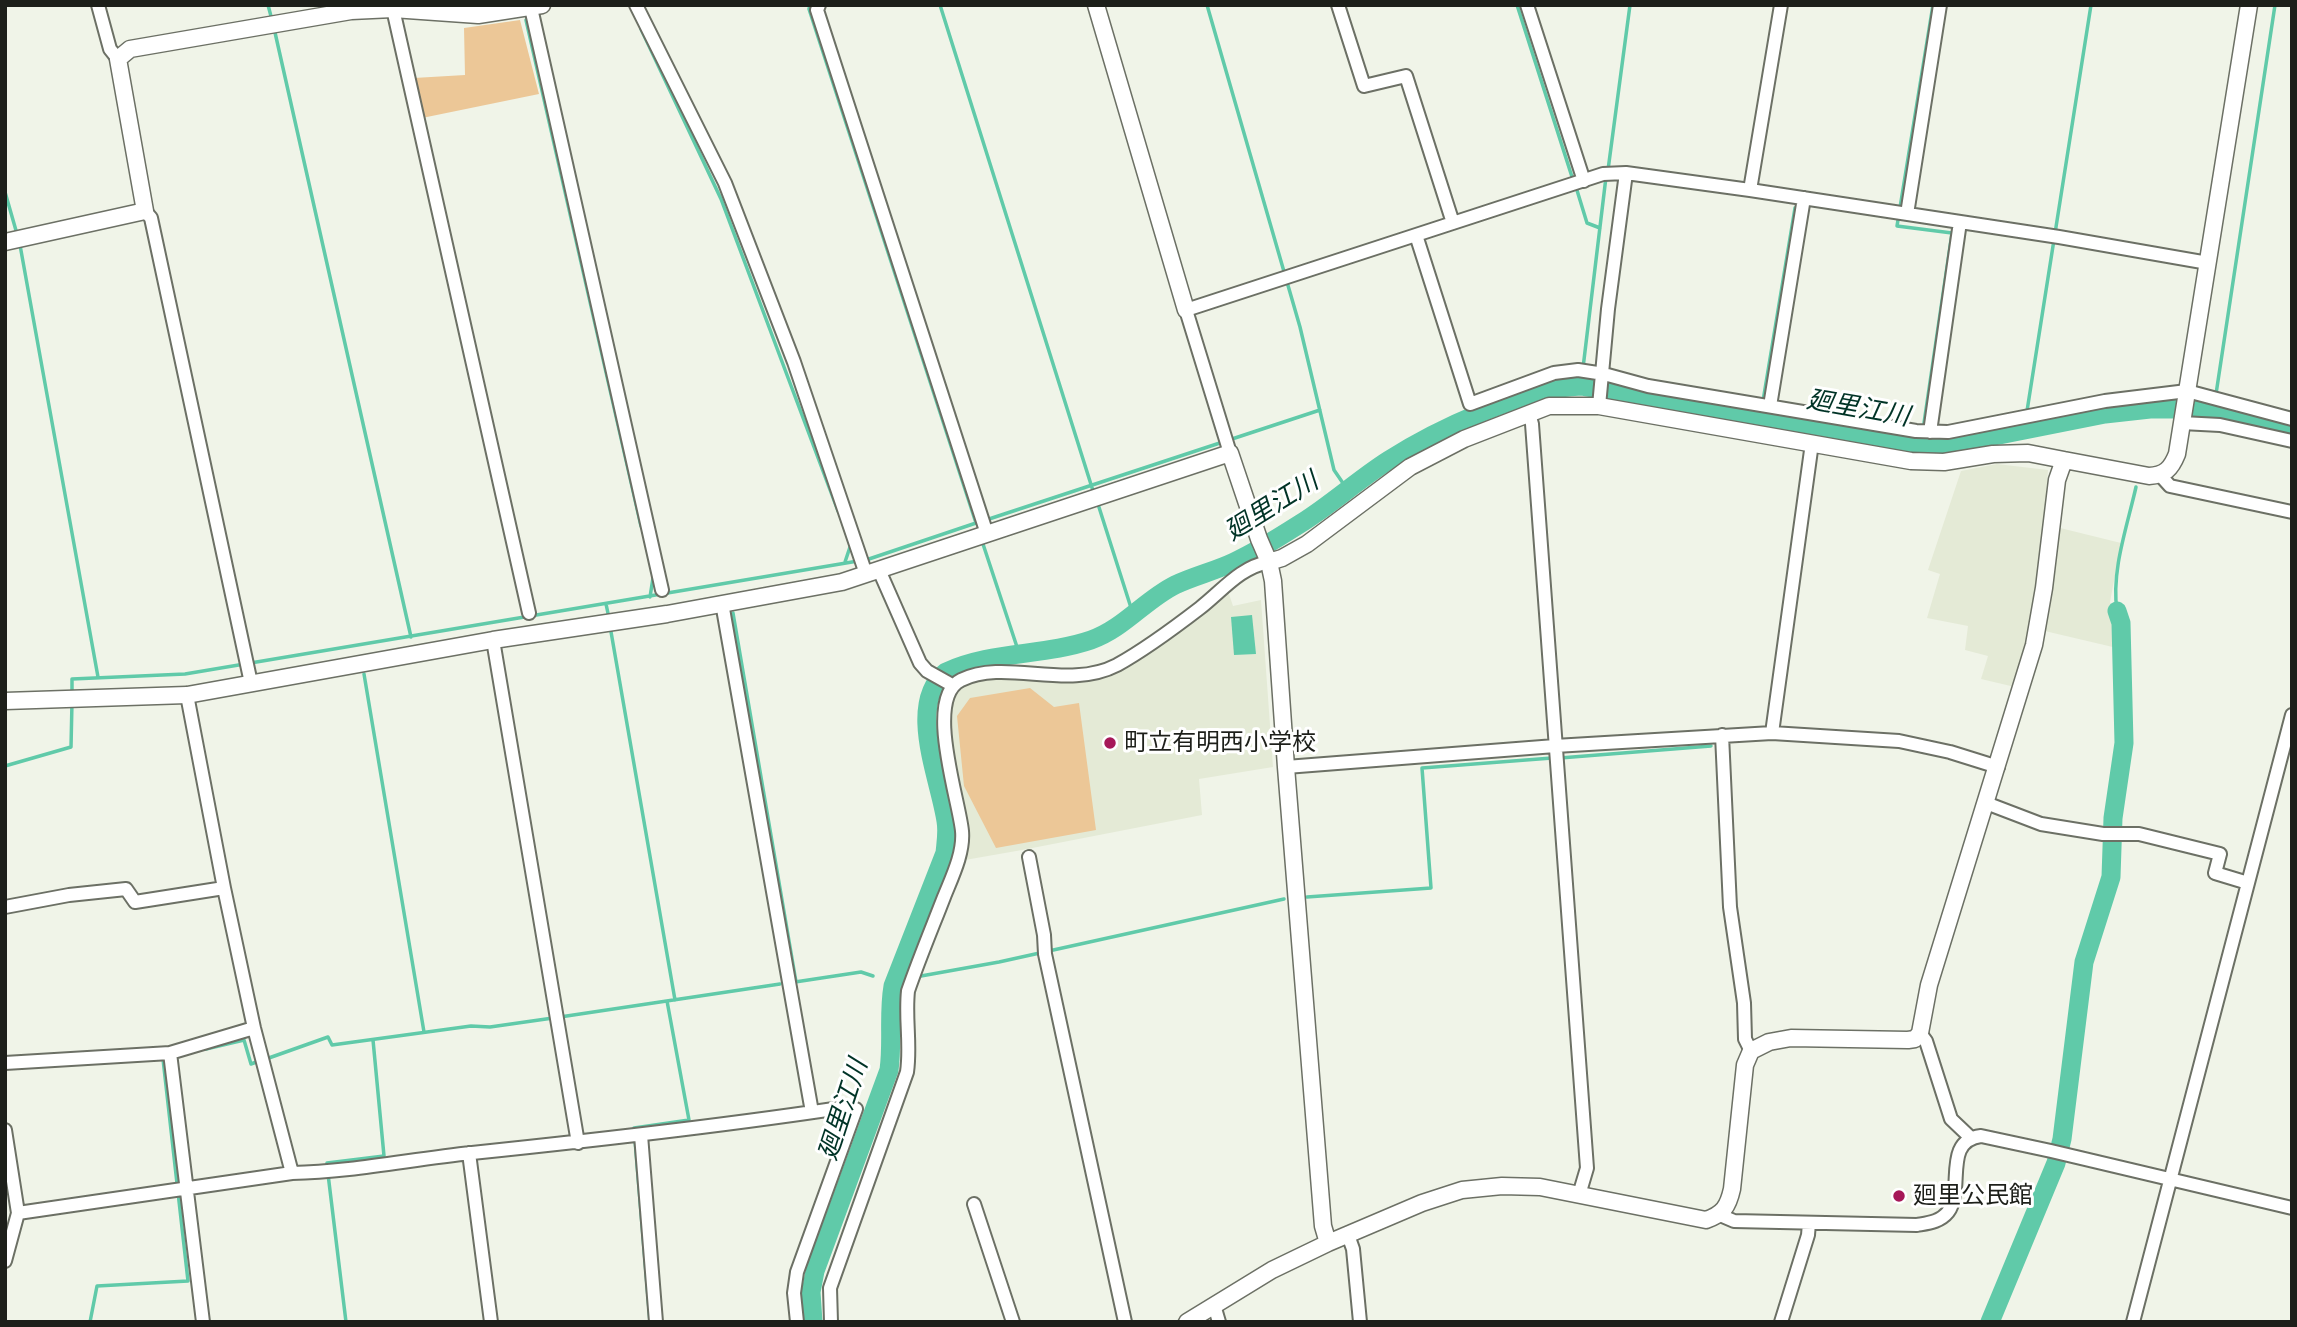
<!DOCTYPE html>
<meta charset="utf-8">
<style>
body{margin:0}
#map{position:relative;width:2297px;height:1327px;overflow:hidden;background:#f0f4e8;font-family:"PT Sans Narrow",sans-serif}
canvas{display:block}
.frame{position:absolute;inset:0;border:7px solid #1d1f1a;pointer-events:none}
</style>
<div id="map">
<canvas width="2297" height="1327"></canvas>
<div class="frame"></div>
</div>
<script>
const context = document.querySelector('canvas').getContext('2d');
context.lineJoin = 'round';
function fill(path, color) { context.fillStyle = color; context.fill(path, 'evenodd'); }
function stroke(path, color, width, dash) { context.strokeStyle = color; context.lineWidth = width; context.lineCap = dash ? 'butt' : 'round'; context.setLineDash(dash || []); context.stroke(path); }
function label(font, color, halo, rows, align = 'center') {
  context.font = font + ' "PT Sans Narrow","Noto Sans JP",sans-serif'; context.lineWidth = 6; context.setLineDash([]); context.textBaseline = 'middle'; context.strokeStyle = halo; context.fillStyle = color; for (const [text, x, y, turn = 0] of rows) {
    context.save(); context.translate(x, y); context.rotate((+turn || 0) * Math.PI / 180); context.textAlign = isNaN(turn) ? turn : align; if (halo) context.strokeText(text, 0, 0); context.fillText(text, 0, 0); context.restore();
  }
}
fill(new Path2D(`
 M 1997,464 L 2048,470 L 2044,524 L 2121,543 L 2110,602 L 2118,625 L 2117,648 L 2032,628 L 2015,687 L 1981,679 L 1988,656 L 1965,650 L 1968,626 L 1927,618 L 1940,574 L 1928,570 L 1961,471 Z
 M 1228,591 L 1233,606 L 1261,600 L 1273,767 L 1199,779 L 1202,815 L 1022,850 L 965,860 L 947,719 L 950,701 L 964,684 L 985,677 L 1115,670 L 1145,655 Z`), '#e4ead6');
fill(new Path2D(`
 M 520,20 L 539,94 L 422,118 L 414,78 L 465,75 L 464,28 Z
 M 1030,688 L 1054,707 L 1079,703 L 1096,830 L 996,848 L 964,786 L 957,716 L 970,698 Z`), '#ecc797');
fill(new Path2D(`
 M 1252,615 L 1256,654 L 1234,655 L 1231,617 Z`), '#60caa9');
stroke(new Path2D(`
 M 268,5 L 272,20
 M 810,5 L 809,9 L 976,523 L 866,560
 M 940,5 L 1094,494
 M 1207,5 L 1300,327 L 1334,470 L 1347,489
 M 1517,5 L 1573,180
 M 526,20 L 641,526
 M 274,28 L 411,637
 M 641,29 L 721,199 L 838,511
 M 1608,170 L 1630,5
 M 1576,187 L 1587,223 L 1600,228
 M 5,192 L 17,234
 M 20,245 L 98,677
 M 1583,368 L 1606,177
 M 1581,386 L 1582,375
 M 2216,394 L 2275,5
 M 1760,419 L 1795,208
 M 1924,423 L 1952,233 L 1897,226 L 1933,5
 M 2024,430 L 2091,5
 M 1921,446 L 1922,439
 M 1097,501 L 1133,614
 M 986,520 L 1320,410
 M 982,541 L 1019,653
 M 845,562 L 851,544
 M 650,597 L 653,578
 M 606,604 L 609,618
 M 2117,611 C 2111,571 2127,527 2136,487
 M 733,613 L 796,982
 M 610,626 L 675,1000
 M 364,674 L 424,1032
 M 72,694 L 72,679 L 185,674 L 858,561
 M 1560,758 L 1711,746
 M 5,766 L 71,747 L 72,702
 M 1307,897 L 1431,888 L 1422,768 L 1552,758
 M 899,969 L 921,976 L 999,962 L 1284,899
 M 795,982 L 861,972 L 873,976
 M 887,983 L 893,986
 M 560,1017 L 780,984
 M 206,1049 L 244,1040 L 251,1064 L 259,1061
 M 266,1059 L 328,1037 L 332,1045 L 471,1026 L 490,1027 L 553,1018
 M 634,1132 L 634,1128 L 689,1120 L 667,1001
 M 635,1140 L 650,1322
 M 327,1167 L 327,1163 L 384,1156 L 373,1040
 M 328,1174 L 346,1322
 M 90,1322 L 97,1286 L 188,1281 L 163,1059`), '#60caa9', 3.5);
stroke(new Path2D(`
 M 813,1322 L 811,1292 L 815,1271 L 889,1070 C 893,1042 888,1015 893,986 L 945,853 C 946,842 948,832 946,821 C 940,779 906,704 946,672 C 991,651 1044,656 1091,640 C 1123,629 1145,600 1175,585 C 1194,576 1215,571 1234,562 C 1258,551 1281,536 1303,522 C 1333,503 1359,479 1389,460 C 1436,430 1525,388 1581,386 L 1921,446 L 1954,444 L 2105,414 L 2150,409 L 2214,409 L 2292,430
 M 1990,1322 L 2056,1163 L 2062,1139 L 2084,962 L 2111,877 L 2113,818 L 2124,743 L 2121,623 L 2117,611`), '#60caa9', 19);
const minor = new Path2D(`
 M 98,5 L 110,49 L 118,59
 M 636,5 L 725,183 L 794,362 L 866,574
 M 819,5 L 817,10 L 987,534
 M 1338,5 L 1364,86 L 1406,76 L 1453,223
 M 1527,5 L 1584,181
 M 531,8 L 662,590
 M 393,9 L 529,613
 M 1750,190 L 1781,5
 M 145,211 L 151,218 L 251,683
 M 1907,214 L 1940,5
 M 1416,235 L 1470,404 L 1554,373 L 1578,370 L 1604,374 L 1648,386 L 1916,431 L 1948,432 L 2105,401 L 2187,391 L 2292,419
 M 1599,406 L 1608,309 L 1626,173
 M 1770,406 L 1804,198
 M 1529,413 L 1532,424 L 1587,1168 L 1579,1195
 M 2182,423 L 2220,425 L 2292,441
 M 1930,432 L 1960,222
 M 1230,453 L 1186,310 L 1603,174 L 1626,173 L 1750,190 L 2059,237 L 2208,263
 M 2160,475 L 2170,486 L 2292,512
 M 879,570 L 920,663 L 927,671 L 952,685
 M 722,603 L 812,1112
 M 493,640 L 578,1143
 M 187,695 L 224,888 L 254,1028 L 292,1173
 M 1772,733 L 1812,443
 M 1722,735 L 1730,907 L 1744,1003 L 1745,1039 L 1751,1051
 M 1286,767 L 1555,746 L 1772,733 L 1899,741 L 1950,752 L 1998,767
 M 1986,803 L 2041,824 L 2103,834 L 2139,834 L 2220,854 L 2215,873 L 2248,883
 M 1029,857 L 1044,935 L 1045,954 L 1125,1322
 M 5,907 L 69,895 L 126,889 L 135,902 L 224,888
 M 1920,1033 L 1926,1041 L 1951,1119 L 1971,1138
 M 170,1053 L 203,1322
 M 5,1063 L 170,1053 L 254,1028
 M 5,1130 L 18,1213 L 5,1261
 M 641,1135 L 656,1322
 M 469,1153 L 491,1322
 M 974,1204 L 1013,1322
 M 18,1213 L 292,1173 C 352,1172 412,1159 472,1153 C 597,1140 722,1126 847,1107 L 856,1109 L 797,1272 L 794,1293 L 797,1322
 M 1720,1215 L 1734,1221 L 1917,1225 C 1928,1223 1940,1222 1948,1212 C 1965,1189 1942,1141 1981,1136 L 2051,1151 L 2292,1208
 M 1348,1235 L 1353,1249 L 1360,1322
 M 1214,1305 L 1219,1322
 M 831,1322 L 830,1288 L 907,1072 C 911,1045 905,1018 908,991 C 919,959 932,928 944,897 C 952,877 964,853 962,831 C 959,799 924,698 961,680 C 1006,658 1067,691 1117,665 C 1146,649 1174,628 1200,608 C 1222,591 1240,567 1269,562
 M 1781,1322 L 1808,1235 L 1809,1223
 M 2133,1322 L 2292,715`);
const tertiary = new Path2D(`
 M 1096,5 L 1186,310
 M 5,242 L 145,211 L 118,59 L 130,49 L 351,11 L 393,9 L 478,15 L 542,5
 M 1269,562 L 1282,558 L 1307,544 L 1410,467 L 1464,439 L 1549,406 L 1599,406 L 1911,461 L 1944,462 L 1993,454 L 2028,453 L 2064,460
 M 5,701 L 187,695 L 493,640 L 667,614 L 842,582 L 1230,453 L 1259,539 L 1269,562 L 1273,581 L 1286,767 L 1323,1226 L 1328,1243
 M 1187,1322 L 1272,1270 L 1328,1243 L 1422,1203 L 1462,1190 L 1502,1186 L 1540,1187 L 1706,1220 C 1723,1214 1728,1207 1732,1189 L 1745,1065 L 1751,1051 L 1769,1042 L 1791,1038 L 1908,1040 L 1915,1039 L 1920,1033 L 1929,985 L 2034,645 L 2044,588 L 2057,480 L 2064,460 L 2149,476 C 2165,475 2171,469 2177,454 L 2249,5`);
stroke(minor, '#6c7065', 16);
stroke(tertiary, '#6c7065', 19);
stroke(minor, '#fff', 12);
stroke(tertiary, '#fff', 16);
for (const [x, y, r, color] of [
 [1110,743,7,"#a61858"],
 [1899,1196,7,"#a61858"]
]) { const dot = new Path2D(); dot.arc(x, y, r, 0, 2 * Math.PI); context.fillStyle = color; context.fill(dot); stroke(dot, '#fff', 2.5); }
label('24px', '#1d1f1a', '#fff', [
 ["町立有明西小学校",1124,743],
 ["廻里公民館",1913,1196]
], 'left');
label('italic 26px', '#003326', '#fff', [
 ["廻里江川",1858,409,10],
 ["廻里江川",1272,507,-32],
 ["廻里江川",844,1110,-72]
]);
</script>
